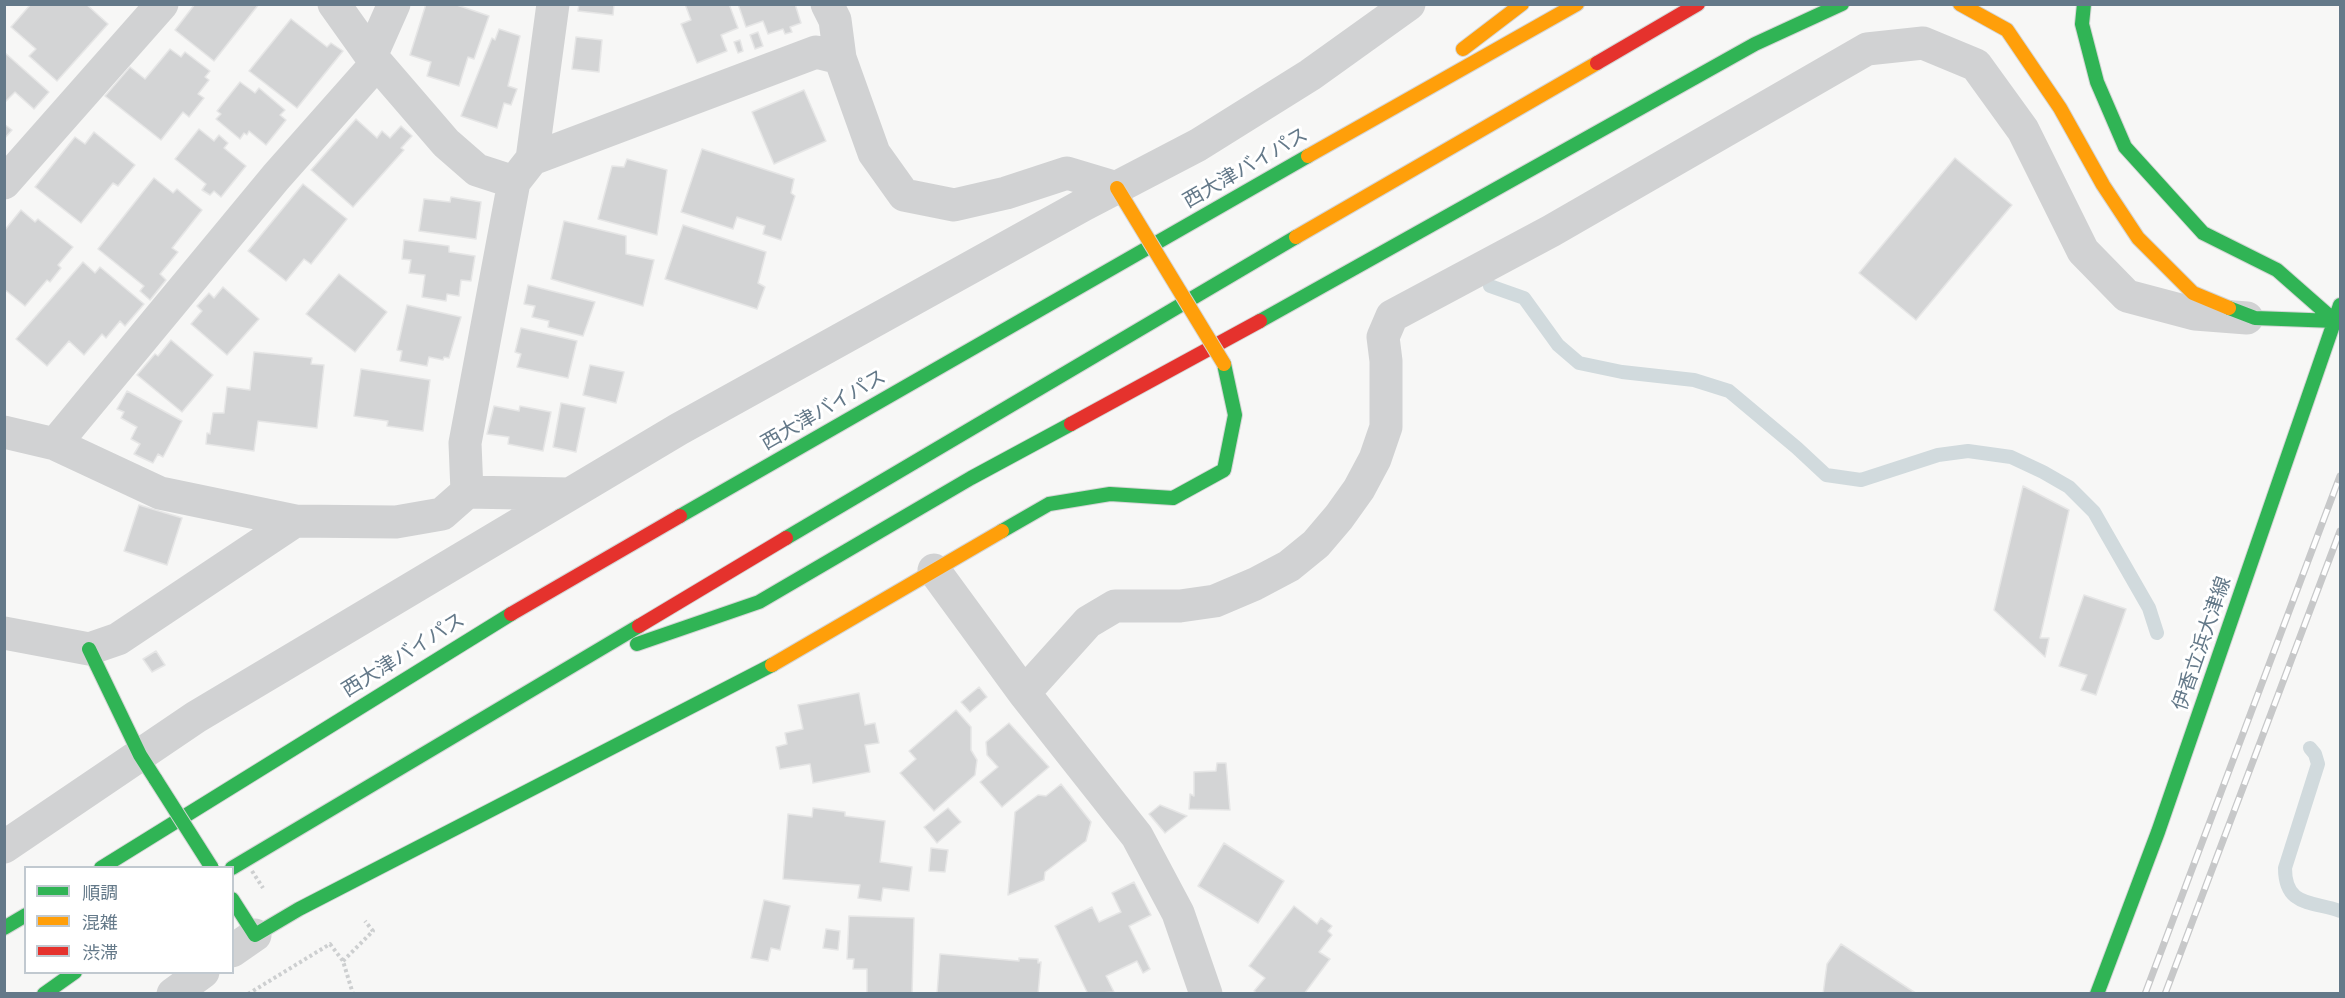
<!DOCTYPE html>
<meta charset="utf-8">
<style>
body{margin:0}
#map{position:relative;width:2345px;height:998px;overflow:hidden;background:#f7f7f6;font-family:"Roboto Condensed","Noto Sans JP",sans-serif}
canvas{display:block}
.frame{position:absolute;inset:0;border:6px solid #647989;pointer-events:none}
.legend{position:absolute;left:24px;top:866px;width:210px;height:108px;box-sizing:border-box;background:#fff;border:2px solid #c1c9d0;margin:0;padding:8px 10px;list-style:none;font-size:18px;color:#647989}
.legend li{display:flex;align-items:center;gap:12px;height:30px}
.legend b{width:30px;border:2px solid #c1c9d0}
</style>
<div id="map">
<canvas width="2345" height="998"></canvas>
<div class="frame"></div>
<ul class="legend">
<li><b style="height:8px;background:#30b455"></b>順調</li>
<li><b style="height:8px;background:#ff9f0a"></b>混雑</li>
<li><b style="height:8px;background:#e5322d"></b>渋滞</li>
</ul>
</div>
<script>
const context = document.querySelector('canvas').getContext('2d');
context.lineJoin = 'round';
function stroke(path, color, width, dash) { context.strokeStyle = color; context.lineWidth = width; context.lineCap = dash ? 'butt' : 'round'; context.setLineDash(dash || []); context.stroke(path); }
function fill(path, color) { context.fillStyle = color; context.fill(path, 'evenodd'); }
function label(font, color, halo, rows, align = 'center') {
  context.font = font + ' "Roboto Condensed","Noto Sans JP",sans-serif'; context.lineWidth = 6; context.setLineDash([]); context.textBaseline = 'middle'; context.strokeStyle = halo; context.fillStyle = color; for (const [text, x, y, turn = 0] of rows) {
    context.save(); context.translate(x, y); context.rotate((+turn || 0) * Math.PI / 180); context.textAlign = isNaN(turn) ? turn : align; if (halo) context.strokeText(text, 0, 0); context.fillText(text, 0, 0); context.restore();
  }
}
stroke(new Path2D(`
 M 1490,286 L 1524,298 L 1558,345 L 1579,363 L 1622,372 L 1694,380 L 1729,391 L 1797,448 L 1826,475 L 1861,480 L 1938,455 L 1968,451 L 2011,457 L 2043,472 L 2069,487 L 2094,512 L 2149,608 L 2157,633
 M 2310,748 L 2315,754 L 2318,764 L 2285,868 C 2285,907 2312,901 2340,911`), '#d1dadd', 14);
const building = new Path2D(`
 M 31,4 L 86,4 L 108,24 L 57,81 L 29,56 L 36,49 L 11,27 Z
 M 195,4 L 259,4 L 214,61 L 175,30 Z
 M 426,4 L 454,4 L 489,16 L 474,59 L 468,57 L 459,86 L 427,76 L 431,62 L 410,55 Z
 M 579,4 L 614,4 L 613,15 L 578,11 Z
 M 685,4 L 729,4 L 738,28 L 721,35 L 727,51 L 697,63 L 681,24 L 691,20 Z
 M 738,4 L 795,4 L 801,23 L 790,27 L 792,32 L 785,34 L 783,29 L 768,34 L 763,21 L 746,27 Z
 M 291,19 L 327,47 L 331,43 L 343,51 L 297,108 L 249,71 Z
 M 499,29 L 520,36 L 508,86 L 517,89 L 511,105 L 504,103 L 497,128 L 461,116 L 492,38 L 495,40 Z
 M 758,32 L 763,46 L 755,49 L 750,35 Z
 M 576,37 L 602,40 L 599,72 L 572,69 Z
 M 740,40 L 743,51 L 738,53 L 734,42 Z
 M 170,49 L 181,57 L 185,52 L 210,71 L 205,77 L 209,80 L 198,94 L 204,98 L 189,117 L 183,112 L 161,140 L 105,96 L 130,67 L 145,79 Z
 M 4,52 L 49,92 L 34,109 L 15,92 L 4,103 Z
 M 240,82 L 255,93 L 259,88 L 285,110 L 280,115 L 286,120 L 266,145 L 249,131 L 247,135 L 244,133 L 240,139 L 216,119 L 221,114 L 217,111 Z
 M 804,90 L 826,141 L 774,164 L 752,112 Z
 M 356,119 L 377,138 L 382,131 L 390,138 L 401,126 L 412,136 L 401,148 L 404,150 L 353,207 L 311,170 Z
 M 4,124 L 12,130 L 4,139 Z
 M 199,129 L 214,141 L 219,135 L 228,143 L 224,148 L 246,166 L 221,197 L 214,191 L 210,195 L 202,190 L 206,184 L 175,159 Z
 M 94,132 L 135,165 L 118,186 L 113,183 L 81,223 L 35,187 L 75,137 L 85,144 Z
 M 702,149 L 794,179 L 791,193 L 795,196 L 781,240 L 763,234 L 765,226 L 737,217 L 733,229 L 681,212 Z
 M 1955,158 L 2012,205 L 1916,320 L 1859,273 Z
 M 627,159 L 667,170 L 657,235 L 598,219 L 612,166 L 624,167 Z
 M 154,178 L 173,193 L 177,189 L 202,210 L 172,248 L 178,252 L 160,274 L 166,280 L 150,300 L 140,291 L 144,286 L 98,249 Z
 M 303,184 L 347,219 L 311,264 L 304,259 L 286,281 L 248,251 Z
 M 451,197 L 481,202 L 476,239 L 419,231 L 424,199 L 450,202 Z
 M 21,210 L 35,222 L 38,219 L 73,247 L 58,265 L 61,268 L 50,282 L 47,280 L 25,306 L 4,289 L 4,231 Z
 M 564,221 L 626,236 L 626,254 L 654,260 L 643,306 L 551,279 Z
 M 683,225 L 766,252 L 758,283 L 765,287 L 757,309 L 665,279 Z
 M 404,240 L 449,246 L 449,252 L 475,256 L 471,281 L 461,280 L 459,296 L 447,294 L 446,301 L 422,297 L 425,275 L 409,273 L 411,260 L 402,259 Z
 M 83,262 L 95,273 L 100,267 L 144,304 L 125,326 L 120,321 L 106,338 L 102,334 L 84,355 L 69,341 L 47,366 L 16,339 Z
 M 339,274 L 387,312 L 355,352 L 306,314 Z
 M 528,285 L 595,302 L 583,336 L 548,327 L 549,321 L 532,317 L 535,306 L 524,304 Z
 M 223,287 L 259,319 L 227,355 L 191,324 L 202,311 L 197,306 L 209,293 L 214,298 Z
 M 407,305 L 461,317 L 449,358 L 444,357 L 443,360 L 429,357 L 427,366 L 400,361 L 402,351 L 397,350 Z
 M 521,328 L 577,341 L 568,378 L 517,367 L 521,354 L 515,352 Z
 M 171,340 L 213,375 L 182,412 L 137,375 L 155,354 L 158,356 Z
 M 254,352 L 312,358 L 311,364 L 324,365 L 317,428 L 258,421 L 254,451 L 206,444 L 207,433 L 210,434 L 213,413 L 224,413 L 227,387 L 250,390 Z
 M 590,365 L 624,372 L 616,403 L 583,395 Z
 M 361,369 L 430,380 L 423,431 L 387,426 L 388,421 L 354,416 Z
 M 127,391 L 182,421 L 163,457 L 158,454 L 153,463 L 134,454 L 140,444 L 131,439 L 137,427 L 121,418 L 124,412 L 117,409 Z
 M 561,403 L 585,408 L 576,452 L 553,447 Z
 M 494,406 L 519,411 L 520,406 L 551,412 L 543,451 L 508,444 L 509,437 L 487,434 Z
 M 2023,486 L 2069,510 L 2040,638 L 2049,638 L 2045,657 L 1994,610 Z
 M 139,505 L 182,518 L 167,565 L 124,551 Z
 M 2084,595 L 2126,609 L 2096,695 L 2081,690 L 2087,675 L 2059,666 Z
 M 156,651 L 165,665 L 152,672 L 143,659 Z
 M 979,687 L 987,697 L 970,712 L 961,702 Z
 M 859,693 L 865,725 L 875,723 L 879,743 L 865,745 L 870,772 L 813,783 L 810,764 L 780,769 L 776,747 L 787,744 L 785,733 L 803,729 L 798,705 Z
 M 956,710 L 971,727 L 971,750 L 977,760 L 975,775 L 934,811 L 900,773 L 916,759 L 909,751 Z
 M 1009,723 L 1049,767 L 1002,807 L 980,782 L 998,767 L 987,755 L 986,742 Z
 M 1217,763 L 1226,763 L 1230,810 L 1189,809 L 1190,794 L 1194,796 L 1194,772 L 1216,771 Z
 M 1061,784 L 1091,822 L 1086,841 L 1045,872 L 1044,880 L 1008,895 L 1015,812 L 1038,795 L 1046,796 Z
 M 1160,805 L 1187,816 L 1165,833 L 1149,814 Z
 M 813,808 L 845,812 L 845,816 L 885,821 L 880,862 L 912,867 L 909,891 L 883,888 L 881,901 L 858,898 L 860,885 L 783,879 L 788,814 L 812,817 Z
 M 948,808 L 961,822 L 937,843 L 924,827 Z
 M 1224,843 L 1284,881 L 1258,923 L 1198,886 Z
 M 931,848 L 948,850 L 945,872 L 929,871 Z
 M 1134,882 L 1151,915 L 1129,926 L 1150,969 L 1143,973 L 1137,961 L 1106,976 L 1114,992 L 1088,994 L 1055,926 L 1092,907 L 1099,922 L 1121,912 L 1112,893 Z
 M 764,900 L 790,906 L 780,950 L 771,948 L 768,961 L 751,958 Z
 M 1294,906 L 1317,924 L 1321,918 L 1332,926 L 1328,931 L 1332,935 L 1319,952 L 1330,959 L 1304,994 L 1258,994 L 1254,991 L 1265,978 L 1249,966 Z
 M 849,916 L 914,918 L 912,994 L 867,994 L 867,969 L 853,969 L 854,959 L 847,959 Z
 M 826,929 L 840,931 L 838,950 L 823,948 Z
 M 1841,944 L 1917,994 L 1823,994 L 1827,964 Z
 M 940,954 L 1019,961 L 1019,958 L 1038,959 L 1038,963 L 1041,962 L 1038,994 L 937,994 Z`);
fill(building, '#d3d4d5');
stroke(building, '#e6e6e6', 1.5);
const fast = new Path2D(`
 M 2084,4 L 2082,24 L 2097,82 L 2125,147 L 2203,233 L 2277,270 L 2335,321
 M 2229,308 L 2255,318 L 2335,321
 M 1260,321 L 1755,44 L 1842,4
 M 680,516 L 1308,156
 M 1002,531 L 1049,504 L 1110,494 L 1173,498 L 1224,470 L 1235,415 L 1224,364
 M 786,538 L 1296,237
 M 637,644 L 759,602 L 971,478 L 1071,424
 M 89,649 L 140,755 L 156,780
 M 101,868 L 511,614
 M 232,868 L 639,626
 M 232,899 L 255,935 L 299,909 L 772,665
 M 4,928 L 26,915
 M 44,994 L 75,972
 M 2097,994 L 2158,832 L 2340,305`);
const slow = new Path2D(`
 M 1960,4 L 2007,30 L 2060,108 L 2103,185 L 2138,238 L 2193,293 L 2229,308
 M 1463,49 L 1522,4
 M 1308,156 L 1577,4
 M 1296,237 L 1597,63
 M 772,665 L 1002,531`);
const jam = new Path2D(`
 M 1597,63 L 1698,4
 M 1071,424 L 1260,321
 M 511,614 L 680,516
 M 639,626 L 786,538`);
stroke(fast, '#d4d5d5', 16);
stroke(slow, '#d4d5d5', 16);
stroke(jam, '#d4d5d5', 16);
stroke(new Path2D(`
 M 343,961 L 373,931 L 365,921
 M 248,994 L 330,944 L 343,961 L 353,994`), '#cdcfd0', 4, [3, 3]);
stroke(new Path2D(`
 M 334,4 L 371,56 L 446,143 L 477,170 L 514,182
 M 827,4 L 835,20 L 840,58 L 874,153 L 904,195 L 954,205 L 1006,193 L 1067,173 L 1117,188
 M 371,56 L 394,4
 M 532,159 L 553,4
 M 4,183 L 162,4
 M 4,432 L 55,444 L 160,493 L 295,521
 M 55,444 L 276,177 L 377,63
 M 467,492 L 569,494
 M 934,570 L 1024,693 L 1137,836 L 1178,913 L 1206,994
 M 4,633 L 89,649 L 118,639 L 295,521 L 396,522 L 442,514 L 467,492 L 465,443 L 514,182 L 532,159 L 816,52 L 840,58
 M 1024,693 L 1088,622 L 1115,606 L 1180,606 L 1215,601 L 1255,584 L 1289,566 L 1316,544 L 1339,517 L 1359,489 L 1375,459 L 1386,427 L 1386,361 L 1383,337 L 1392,316 L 1551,231 L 1867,49 L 1923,43 L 1976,65 L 2023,130 L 2083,251 L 2127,296 L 2195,314 L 2247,318
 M 4,847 L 196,717 L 679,429 L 1085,204 L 1198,145 L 1310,75 L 1409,4
 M 232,951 L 255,935
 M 173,994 L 203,972`), '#d1d2d3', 33);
stroke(fast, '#30b455', 14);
stroke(slow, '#ff9f0a', 14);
stroke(jam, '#e5322d', 14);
const rail = new Path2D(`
 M 2145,994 L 2340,476
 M 2165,994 L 2340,531`);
stroke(rail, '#c7c8c9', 7);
stroke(rail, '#fff', 4.5, [14]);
const fastBridge = new Path2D(`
 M 156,780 L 212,868`);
const slowBridge = new Path2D(`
 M 1117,188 L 1224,364`);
stroke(fastBridge, '#d4d5d5', 16, []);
stroke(slowBridge, '#d4d5d5', 16, []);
stroke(new Path2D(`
 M 252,871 L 263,888`), '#cdcfd0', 4, [3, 3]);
stroke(fastBridge, '#30b455', 14);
stroke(slowBridge, '#ff9f0a', 14);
label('20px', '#647989', '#fff', [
 ["西大津バイパス",1246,169,-30],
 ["西大津バイパス",824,411,-30],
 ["伊香立浜大津線",2203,644,-71],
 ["西大津バイパス",404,656,-32]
]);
</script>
